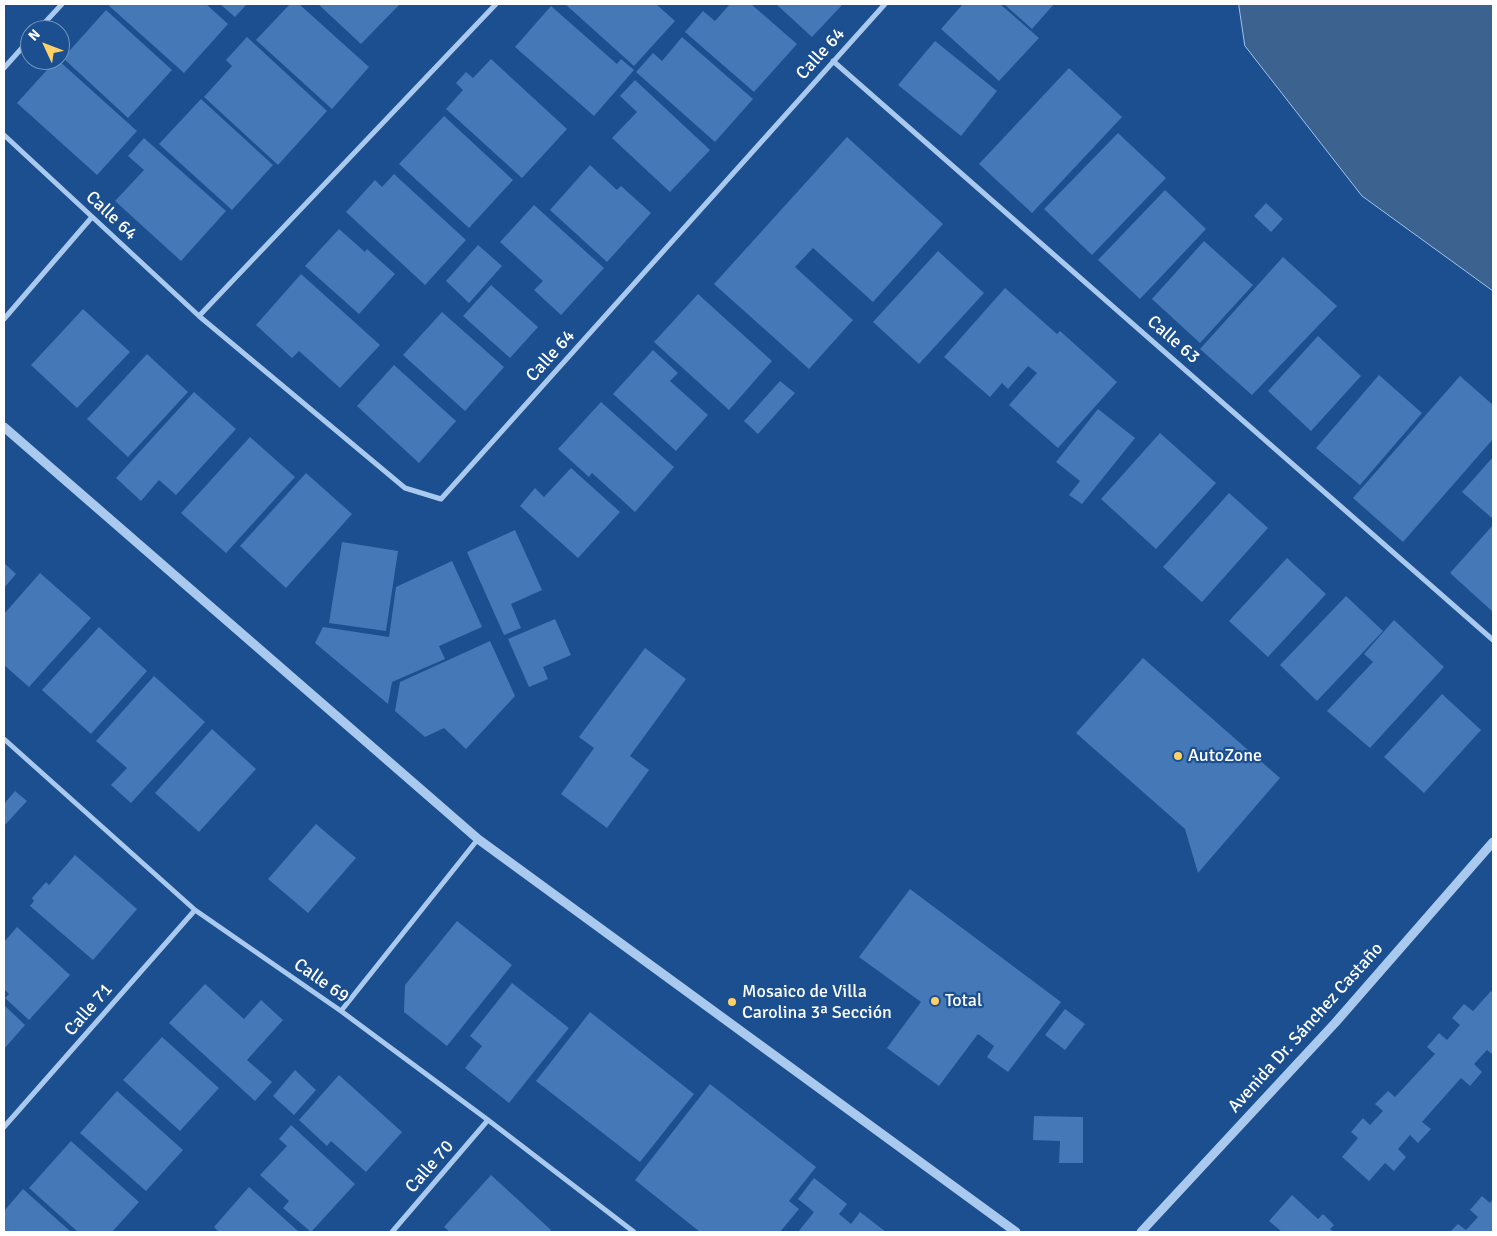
<!DOCTYPE html>
<meta charset="utf-8">
<style>
body{margin:0}
#map{position:relative;width:1497px;height:1236px;overflow:hidden;background:#1b4f8f;font-family:Signika,sans-serif}
canvas{display:block}
.frame{position:absolute;inset:0;border:5px solid #fff;pointer-events:none}
.north{position:absolute;left:20px;top:20px;width:50px;height:50px;box-sizing:border-box;background:#1b4f8f;border:1px solid #7695bc;border-radius:50%;rotate:313deg;font-size:14px;font-weight:700;line-height:20px;text-align:center;color:#fff}
.north::after{content:'';display:block;margin:auto;width:18px;height:22px;background:#ffd166;clip-path:polygon(50% 0,100% 100%,50% 72%,0 100%)}
</style>
<div id="map">
<canvas width="1497" height="1236"></canvas>
<div class="frame"></div>
<div class="north">N</div>
</div>
<script>
const context = document.querySelector('canvas').getContext('2d');
context.lineJoin = 'round';
function fill(path, color) { context.fillStyle = color; context.fill(path, 'evenodd'); }
function stroke(path, color, width, dash) { context.strokeStyle = color; context.lineWidth = width; context.lineCap = dash ? 'butt' : 'round'; context.setLineDash(dash || []); context.stroke(path); }
function label(font, color, halo, rows, align = 'center') {
  context.font = font + ' Signika,sans-serif'; context.lineWidth = 4.5; context.setLineDash([]); context.textBaseline = 'middle'; context.strokeStyle = halo; context.fillStyle = color; for (const [text, x, y, turn = 0] of rows) {
    context.save(); context.translate(x, y); context.rotate((+turn || 0) * Math.PI / 180); context.textAlign = isNaN(turn) ? turn : align; if (halo) context.strokeText(text, 0, 0); context.fillText(text, 0, 0); context.restore();
  }
}
const water = new Path2D(`
 M 1239,4 L 1493,4 L 1493,291 L 1362,196 L 1245,46 Z`);
fill(water, '#3c6290');
stroke(water, '#9cc4f0', 1);
fill(new Path2D(`
 M 107,4 L 206,4 L 228,24 L 184,73 Z
 M 220,4 L 247,4 L 235,17 Z
 M 290,4 L 299,4 L 369,67 L 332,109 L 256,40 Z
 M 318,4 L 400,4 L 361,44 Z
 M 565,4 L 656,4 L 675,21 L 634,66 Z
 M 730,4 L 751,4 L 797,44 L 754,92 L 685,32 L 703,11 L 715,21 Z
 M 776,4 L 843,4 L 812,37 Z
 M 963,4 L 1000,4 L 1039,38 L 999,81 L 941,29 Z
 M 1004,4 L 1054,4 L 1032,29 Z
 M 551,6 L 617,64 L 621,59 L 634,70 L 594,116 L 515,47 Z
 M 106,10 L 172,70 L 128,118 L 63,58 Z
 M 247,37 L 327,111 L 278,165 L 204,97 L 232,66 L 226,60 Z
 M 682,37 L 753,99 L 715,142 L 636,72 L 653,53 L 662,61 Z
 M 935,41 L 997,91 L 961,136 L 898,85 Z
 M 491,59 L 567,129 L 522,178 L 446,109 L 463,90 L 456,83 L 466,72 L 473,78 Z
 M 56,60 L 58,60 L 137,131 L 97,175 L 17,103 Z
 M 1069,68 L 1122,117 L 1032,213 L 979,164 Z
 M 635,80 L 710,150 L 670,192 L 612,138 L 637,112 L 620,96 Z
 M 201,99 L 273,165 L 232,210 L 159,144 Z
 M 444,116 L 513,180 L 469,228 L 399,164 Z
 M 1118,133 L 1166,178 L 1092,255 L 1044,209 Z
 M 847,137 L 943,224 L 873,302 L 813,248 L 795,267 L 853,320 L 809,369 L 714,284 Z
 M 144,138 L 226,211 L 181,261 L 115,201 L 144,170 L 128,156 Z
 M 590,165 L 617,190 L 621,186 L 651,213 L 607,262 L 550,210 Z
 M 394,174 L 466,240 L 425,285 L 346,212 L 375,180 L 382,187 Z
 M 1165,190 L 1206,229 L 1140,299 L 1098,260 Z
 M 1266,203 L 1283,219 L 1271,232 L 1254,216 Z
 M 534,205 L 604,268 L 561,315 L 534,290 L 543,281 L 500,242 Z
 M 339,229 L 365,252 L 367,249 L 395,274 L 359,314 L 305,266 Z
 M 1204,241 L 1253,285 L 1200,343 L 1152,299 Z
 M 478,245 L 502,266 L 469,303 L 446,281 Z
 M 938,251 L 984,293 L 919,364 L 873,322 Z
 M 1283,257 L 1337,306 L 1252,395 L 1200,349 Z
 M 301,274 L 380,345 L 340,388 L 299,351 L 292,358 L 256,325 Z
 M 491,285 L 538,327 L 510,358 L 463,316 Z
 M 1005,288 L 1057,334 L 1060,331 L 1117,382 L 1058,448 L 1009,405 L 1037,373 L 1028,366 L 1008,389 L 1002,383 L 990,397 L 944,357 Z
 M 698,294 L 772,361 L 729,410 L 654,342 Z
 M 83,309 L 130,352 L 77,408 L 31,365 Z
 M 442,312 L 504,367 L 465,411 L 403,355 Z
 M 1318,336 L 1361,376 L 1311,431 L 1268,391 Z
 M 653,350 L 678,373 L 670,381 L 708,415 L 676,451 L 613,394 Z
 M 147,354 L 188,392 L 128,457 L 87,419 Z
 M 394,365 L 456,421 L 419,463 L 357,406 Z
 M 1379,375 L 1422,413 L 1360,485 L 1316,448 Z
 M 1460,376 L 1493,405 L 1493,439 L 1403,542 L 1353,498 Z
 M 780,381 L 795,393 L 758,434 L 744,421 Z
 M 194,392 L 236,429 L 176,495 L 159,480 L 141,501 L 116,478 Z
 M 601,402 L 674,467 L 635,512 L 592,473 L 589,477 L 558,449 Z
 M 1098,409 L 1135,438 L 1082,504 L 1069,495 L 1080,481 L 1056,462 Z
 M 1160,433 L 1216,483 L 1156,549 L 1101,499 Z
 M 250,437 L 295,477 L 226,553 L 181,513 Z
 M 1493,457 L 1493,519 L 1462,492 Z
 M 571,468 L 620,512 L 578,558 L 520,506 L 535,488 L 544,497 Z
 M 306,473 L 352,514 L 286,588 L 240,546 Z
 M 1229,493 L 1268,528 L 1202,602 L 1163,567 Z
 M 1493,525 L 1493,612 L 1450,573 Z
 M 515,530 L 542,590 L 511,604 L 521,628 L 504,635 L 467,552 Z
 M 342,542 L 398,551 L 386,631 L 329,623 Z
 M 1287,558 L 1326,594 L 1268,657 L 1229,621 Z
 M 452,561 L 482,627 L 439,646 L 445,659 L 392,682 L 388,704 L 315,643 L 323,627 L 389,637 L 396,587 Z
 M 4,563 L 16,574 L 4,588 Z
 M 40,573 L 91,618 L 29,687 L 4,665 L 4,614 Z
 M 1346,596 L 1383,631 L 1317,701 L 1280,665 Z
 M 555,619 L 571,655 L 543,667 L 548,679 L 529,687 L 508,639 Z
 M 1394,620 L 1444,667 L 1370,748 L 1327,711 L 1373,662 L 1364,654 Z
 M 99,627 L 147,671 L 91,734 L 42,690 Z
 M 490,641 L 515,696 L 466,749 L 444,728 L 425,737 L 395,711 L 400,682 Z
 M 645,648 L 686,679 L 630,756 L 649,770 L 607,828 L 561,794 L 594,748 L 579,737 Z
 M 1143,658 L 1280,778 L 1198,873 L 1185,829 L 1076,733 Z
 M 154,676 L 205,722 L 131,803 L 111,785 L 127,768 L 96,741 Z
 M 1442,694 L 1481,730 L 1424,793 L 1384,757 Z
 M 212,729 L 256,769 L 199,832 L 155,793 Z
 M 15,791 L 27,801 L 4,826 L 4,804 Z
 M 316,824 L 356,858 L 308,913 L 268,879 Z
 M 75,855 L 137,909 L 93,960 L 30,906 L 34,901 L 32,898 L 46,882 L 49,885 Z
 M 910,889 L 1061,1002 L 1008,1072 L 987,1057 L 994,1046 L 978,1034 L 939,1086 L 887,1048 L 921,1002 L 859,957 Z
 M 457,921 L 512,965 L 447,1046 L 404,1012 L 405,985 Z
 M 17,927 L 70,975 L 29,1020 L 5,998 L 9,994 L 4,989 L 4,942 Z
 M 512,983 L 569,1028 L 509,1103 L 465,1068 L 482,1046 L 470,1036 Z
 M 205,984 L 244,1019 L 261,1000 L 283,1020 L 247,1060 L 272,1082 L 255,1101 L 169,1023 Z
 M 1491,991 L 1493,993 L 1493,1055 L 1487,1050 L 1474,1064 L 1482,1072 L 1470,1086 L 1461,1078 L 1422,1122 L 1431,1129 L 1418,1143 L 1410,1135 L 1398,1149 L 1406,1157 L 1394,1171 L 1385,1163 L 1369,1181 L 1342,1157 L 1358,1138 L 1351,1132 L 1363,1118 L 1370,1125 L 1383,1111 L 1375,1104 L 1388,1091 L 1395,1097 L 1435,1054 L 1427,1047 L 1439,1033 L 1447,1040 L 1460,1025 L 1452,1018 L 1464,1004 L 1473,1011 Z
 M 4,1005 L 25,1025 L 4,1049 Z
 M 1065,1009 L 1085,1024 L 1065,1050 L 1045,1035 Z
 M 590,1012 L 694,1094 L 640,1162 L 536,1081 Z
 M 162,1037 L 219,1088 L 180,1131 L 123,1080 Z
 M 295,1070 L 316,1090 L 294,1115 L 273,1096 Z
 M 339,1075 L 402,1132 L 366,1172 L 331,1141 L 327,1146 L 299,1120 Z
 M 710,1084 L 816,1167 L 789,1201 L 799,1209 L 780,1232 L 700,1232 L 635,1180 Z
 M 117,1091 L 183,1150 L 146,1191 L 80,1133 Z
 M 1034,1116 L 1083,1117 L 1083,1163 L 1059,1163 L 1060,1141 L 1033,1140 Z
 M 291,1125 L 355,1184 L 311,1232 L 283,1208 L 289,1201 L 260,1175 L 287,1146 L 279,1139 Z
 M 71,1141 L 139,1202 L 112,1232 L 78,1232 L 29,1188 Z
 M 491,1175 L 551,1230 L 549,1232 L 450,1232 L 444,1227 Z
 M 814,1178 L 847,1204 L 839,1214 L 851,1224 L 860,1212 L 886,1232 L 798,1232 L 814,1212 L 798,1199 Z
 M 249,1187 L 299,1232 L 219,1232 L 214,1227 Z
 M 23,1189 L 71,1232 L 4,1232 L 4,1211 Z
 M 1292,1195 L 1318,1219 L 1323,1214 L 1334,1225 L 1330,1229 L 1334,1232 L 1282,1232 L 1269,1221 Z
 M 1482,1196 L 1490,1203 L 1493,1199 L 1493,1232 L 1450,1232 L 1458,1224 L 1466,1230 L 1478,1217 L 1470,1210 Z`), '#4478b7');
stroke(new Path2D(`
 M 38,30 L 62,4
 M 833,61 L 1493,640
 M 4,68 L 30,39
 M 4,135 L 199,316 L 405,488 L 441,499 L 885,4
 M 199,316 L 496,4
 M 4,319 L 92,217
 M 4,739 L 195,910 L 341,1011 L 488,1120 L 634,1232
 M 341,1011 L 478,839
 M 4,1127 L 195,910
 M 392,1232 L 488,1120`), '#a9c9ee', 5);
stroke(new Path2D(`
 M 4,427 L 478,839 L 1016,1232
 M 1141,1232 L 1335,1023 L 1493,842`), '#a9c9ee', 9);
for (const [x, y, r, color] of [
 [1178,756,5,"#ffd166"],
 [935,1001,5,"#ffd166"],
 [732,1002,5,"#ffd166"]
]) { const dot = new Path2D(); dot.arc(x, y, r, 0, 2 * Math.PI); context.fillStyle = color; context.fill(dot); stroke(dot, '#1b4f8f', 2); }
label('18px', '#fff', '#1b4f8f', [
 ["Calle 64",821,54,-48],
 ["Calle 64",111,216,43],
 ["Calle 63",1173,340,41],
 ["Calle 64",551,356,-48],
 ["Calle 69",321,981,35],
 ["Calle 71",89,1010,-49],
 ["Avenida Dr. Sánchez Castaño",1306,1028,-48],
 ["Calle 70",430,1167,-49]
]);
label('18px', '#fff', '#1b4f8f', [
 ["AutoZone",1188,756],
 ["Mosaico de Villa",742,992],
 ["Carolina 3ª Sección",742,1013],
 ["Total",945,1001]
], 'left');
</script>
